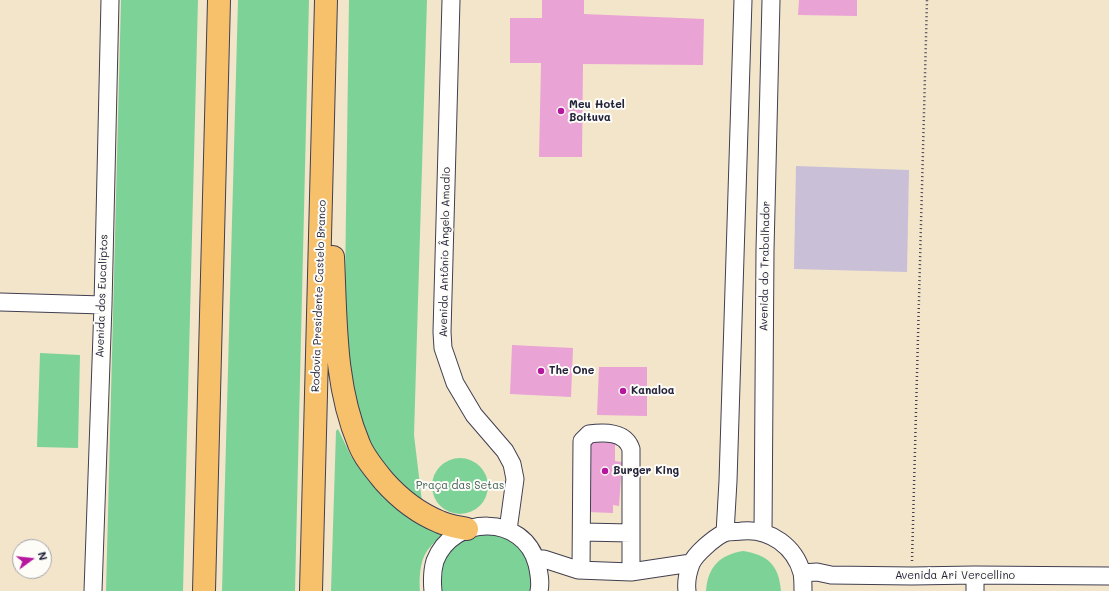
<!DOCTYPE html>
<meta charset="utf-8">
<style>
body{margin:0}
#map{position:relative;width:1109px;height:591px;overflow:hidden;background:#f3e5ca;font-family:Mali,sans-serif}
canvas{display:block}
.north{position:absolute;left:12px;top:539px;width:40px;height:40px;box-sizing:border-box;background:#fdfcf7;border:1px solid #a5a5ac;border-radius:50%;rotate:75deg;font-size:11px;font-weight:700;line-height:16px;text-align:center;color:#22223b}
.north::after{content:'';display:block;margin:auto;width:14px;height:18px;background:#b5179e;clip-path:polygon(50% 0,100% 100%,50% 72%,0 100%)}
</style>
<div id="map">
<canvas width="1109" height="591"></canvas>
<div class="north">N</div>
</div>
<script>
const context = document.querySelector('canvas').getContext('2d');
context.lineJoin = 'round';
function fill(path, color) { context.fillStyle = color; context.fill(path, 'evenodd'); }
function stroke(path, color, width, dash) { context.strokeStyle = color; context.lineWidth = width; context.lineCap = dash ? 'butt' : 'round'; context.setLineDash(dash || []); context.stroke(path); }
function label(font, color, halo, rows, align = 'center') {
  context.font = font + ' Mali,sans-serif'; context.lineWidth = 4; context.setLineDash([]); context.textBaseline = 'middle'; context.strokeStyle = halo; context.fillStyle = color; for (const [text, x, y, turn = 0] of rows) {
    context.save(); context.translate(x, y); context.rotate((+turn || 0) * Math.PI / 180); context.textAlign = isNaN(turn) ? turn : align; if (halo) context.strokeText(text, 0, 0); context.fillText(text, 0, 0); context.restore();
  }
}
fill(new Path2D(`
 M 796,166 L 909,170 L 907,272 L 794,269 Z`), '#c9bfd7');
fill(new Path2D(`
 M 121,0 L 198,0 L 183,591 L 106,591 Z
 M 238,0 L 309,0 L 295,591 L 222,591 Z
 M 349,0 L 427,0 L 414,435 L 422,502 L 405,489 L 387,469 L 375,453 L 362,429 L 344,355 Z
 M 40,353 L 80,355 L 78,448 L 37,447 Z
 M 338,429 L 351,456 L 381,494 L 422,525 L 444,536 C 440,539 434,542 431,546 C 420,557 419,576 420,591 L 331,591 L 336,431 Z
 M432 486a28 28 0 1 1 56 0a28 28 0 1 1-56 0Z
 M 482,534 L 505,537 L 515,543 L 524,552 L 530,562 L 532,591 L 441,591 C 436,561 453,540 482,534 Z
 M 743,551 C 768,555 779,565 781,591 L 706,591 C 708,566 720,555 743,551 Z`), '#7dd397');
fill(new Path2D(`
 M 542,0 L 584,0 L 584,14 L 704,19 L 703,65 L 583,64 L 582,157 L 539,157 L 541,63 L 510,63 L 510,18 L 542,18 Z
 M 799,0 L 857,0 L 857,16 L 798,15 Z
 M 512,345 L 573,348 L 571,397 L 510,394 Z
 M 599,367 L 647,367 L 647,416 L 597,415 Z
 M 591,442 L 615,443 L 615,461 L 622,462 L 619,506 L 613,505 L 613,513 L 587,512 Z`), '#eaa3d5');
const minor = new Path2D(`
 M 451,0 L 442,332 L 443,348 L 455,383 L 474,415 L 505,451 L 512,464 L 515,479 L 508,530
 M 0,302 L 103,305
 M 582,532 L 631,533
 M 763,532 L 765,250 L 771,0
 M 725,533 L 728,481 L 743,0
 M 536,559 L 544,559 L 578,570 L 631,572 L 691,563
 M 581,570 L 582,441 L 589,434 C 604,432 625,431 631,449 L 631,572
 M 802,573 L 817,572 L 831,575 L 912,576 L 975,575 L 1109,576
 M 93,591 L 103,305 L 110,0
 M 433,591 C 432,581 432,571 435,561 C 453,514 524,514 537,564 C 539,573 541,582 539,591
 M 687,591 C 686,583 688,572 691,564 C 695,554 714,538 724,533 C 729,531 737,532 742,531 C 770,528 795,547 802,573 C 803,578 803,585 803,591
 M 975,591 L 975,575`);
const highway = new Path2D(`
 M 333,257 C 336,320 334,385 359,444 C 364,457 375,470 384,481 C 400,499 418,513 440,522 C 449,526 458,527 467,529
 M 204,591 L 219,0
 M 311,591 L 326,0`);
stroke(minor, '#413f50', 19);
stroke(highway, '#413f50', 24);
stroke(new Path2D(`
 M 912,561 L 927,0`), '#413f50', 2.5, [1, 3]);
stroke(minor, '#fff', 17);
stroke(highway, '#f7c06b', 22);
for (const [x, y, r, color] of [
 [561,111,4,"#b5179e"],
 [541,371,4,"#b5179e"],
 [623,391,4,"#b5179e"],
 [605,471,4,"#b5179e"]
]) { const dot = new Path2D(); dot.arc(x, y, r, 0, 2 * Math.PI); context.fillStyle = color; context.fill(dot); stroke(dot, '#fdfcf7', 1.5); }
label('bold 11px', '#22223b', '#fdfcf7', [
 ["Meu Hotel",569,105],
 ["Boituva",569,118],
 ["The One",549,371],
 ["Kanaloa",631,391],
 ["Burger King",613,471]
], 'left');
label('11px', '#22223b', '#fdfcf7', [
 ["Avenida Antônio Ângelo Amadio",445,252,-89],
 ["Avenida do Trabalhador",765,266,-89],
 ["Avenida dos Eucaliptos",102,296,-88],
 ["Rodovia Presidente Castelo Branco",319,296,-88],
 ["Avenida Ari Vercellino",955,576]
]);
label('11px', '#42605b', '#fdfcf7', [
 ["Praça das Setas",460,486]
]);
</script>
